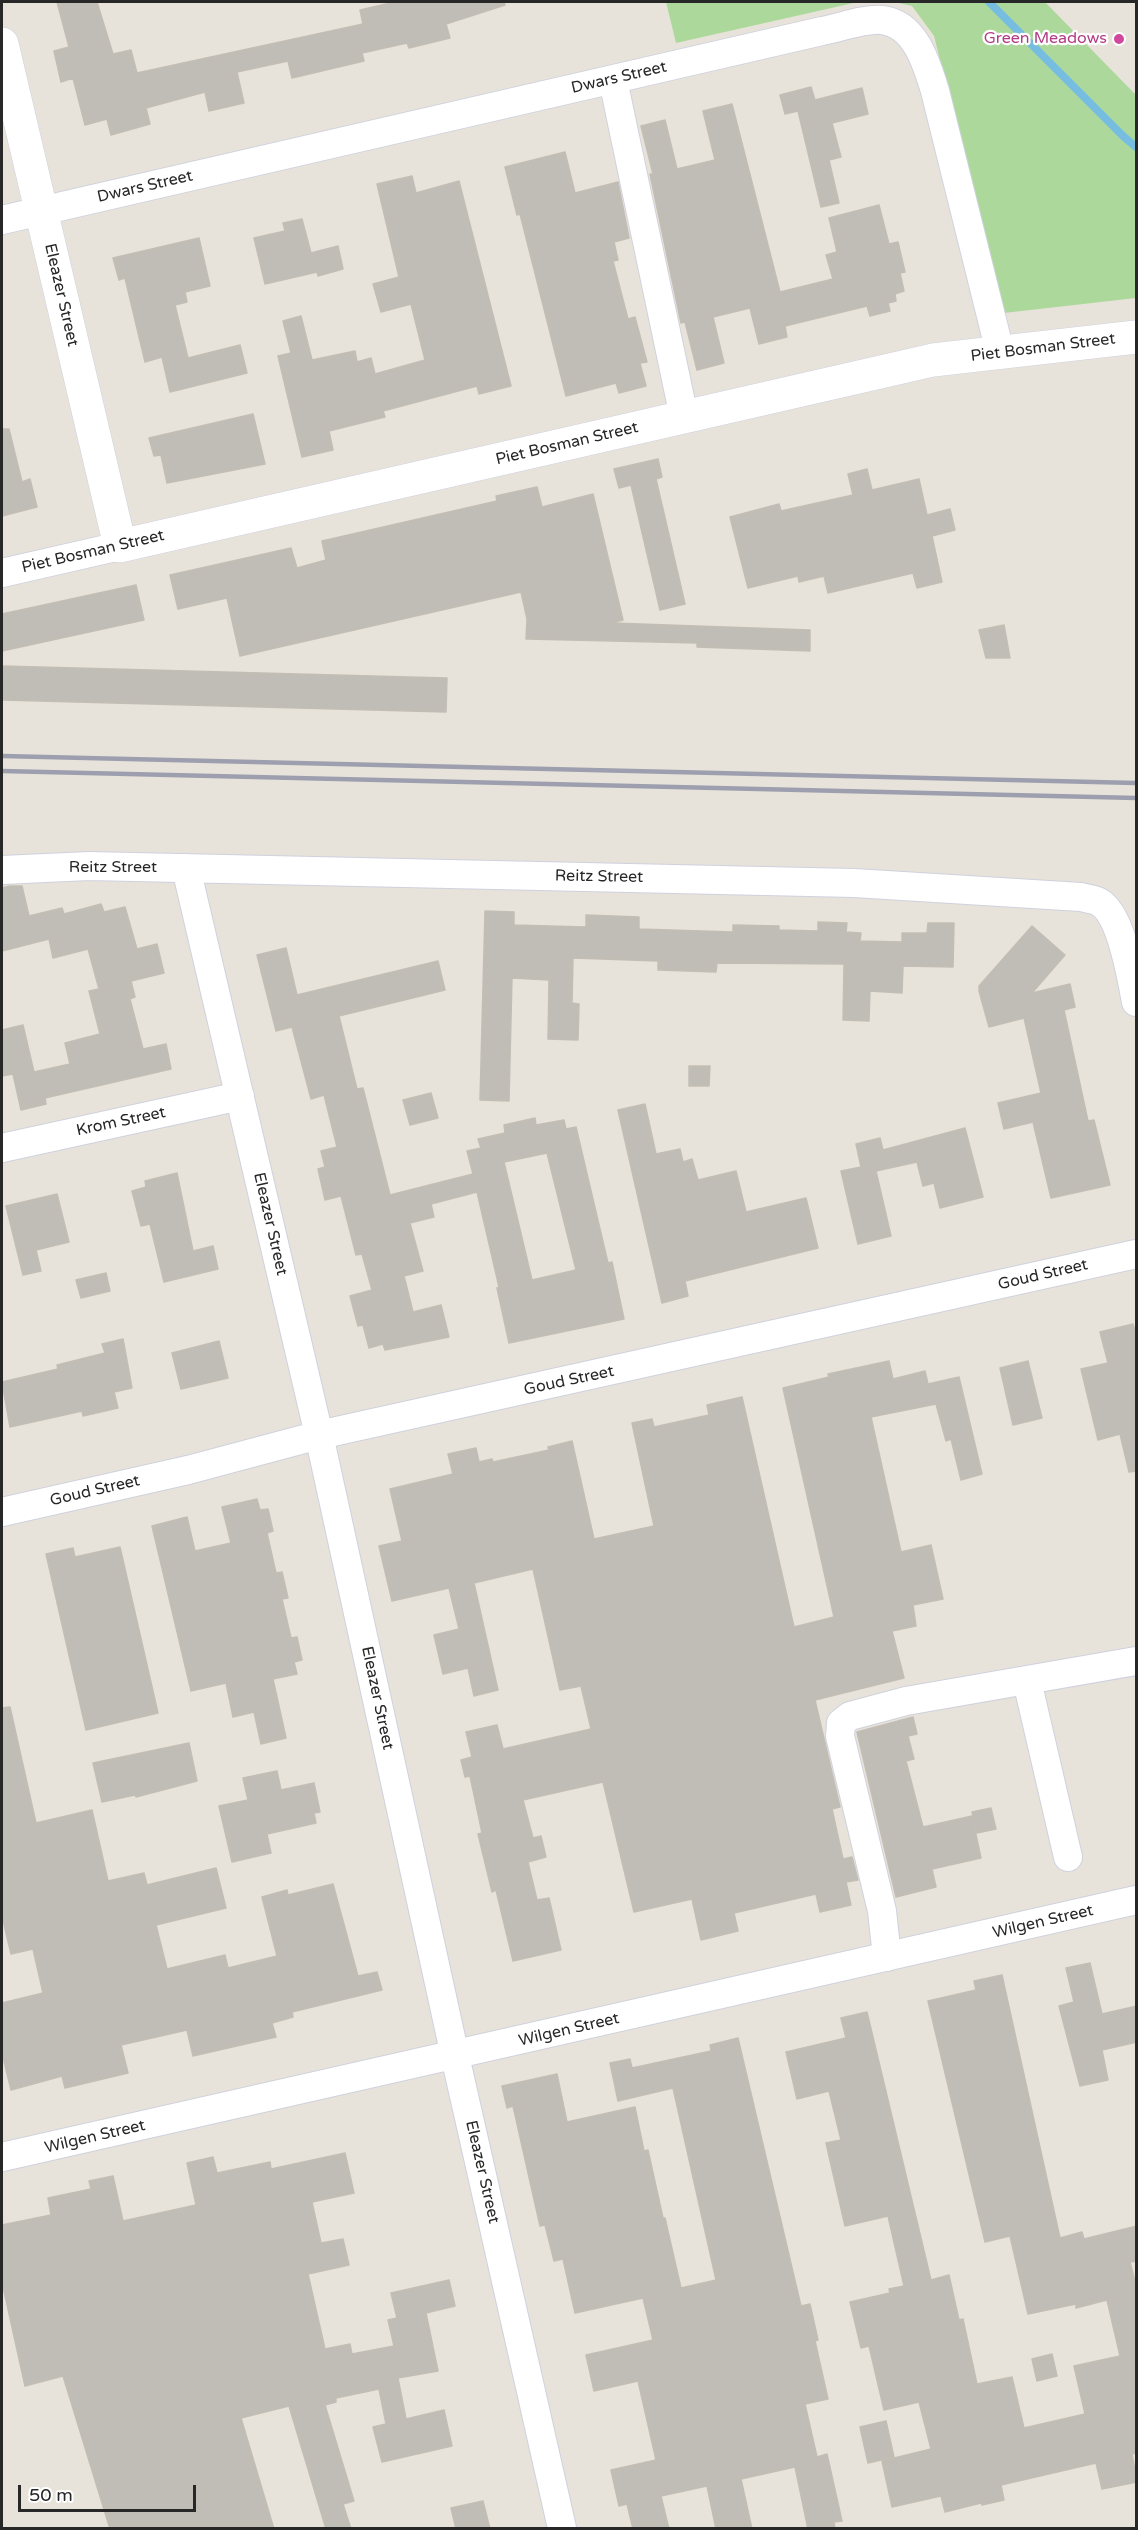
<!DOCTYPE html>
<style>
body{margin:0}
#map{position:relative;width:1138px;height:2530px;overflow:hidden;background:#e8e3da;font-family:"Varela Round",sans-serif}
canvas{display:block}
.frame{position:absolute;inset:0;border:3px solid #272727;pointer-events:none}
.scale{position:absolute;left:18px;top:2485px;width:178px;height:27px;box-sizing:border-box;border:3px solid #272727;border-top:0;padding-left:8px;font-size:18px;line-height:21px;white-space:nowrap;color:#272727;-webkit-text-stroke:4px #fff;paint-order:stroke}
</style>
<div id="map">
<canvas width="1138" height="2530"></canvas>
<div class="frame"></div>
<div class="scale">50 m</div>
</div>
<script>
const context = document.querySelector('canvas').getContext('2d');
context.lineJoin = 'round';
function fill(path, color) { context.fillStyle = color; context.fill(path, 'evenodd'); }
function stroke(path, color, width, dash) { context.strokeStyle = color; context.lineWidth = width; context.lineCap = dash ? 'butt' : 'round'; context.setLineDash(dash || []); context.stroke(path); }
function label(font, color, halo, rows, align = 'center') {
  context.font = font + ' "Varela Round",sans-serif'; context.lineWidth = 4.5; context.setLineDash([]); context.textBaseline = 'middle'; context.strokeStyle = halo; context.fillStyle = color; for (const [text, x, y, turn = 0] of rows) {
    context.save(); context.translate(x, y); context.rotate((+turn || 0) * Math.PI / 180); context.textAlign = isNaN(turn) ? turn : align; if (halo) context.strokeText(text, 0, 0); context.fillText(text, 0, 0); context.restore();
  }
}
fill(new Path2D(`
 M 666,2 L 858,2 L 676,43 Z
 M 894,2 L 1045,2 L 1136,95 L 1136,298 L 1004,313 L 934,36 L 912,6 Z`), '#acd99b');
stroke(new Path2D(`
 M 989,2 L 1123,136 L 1136,147`), '#77bde0', 8);
const building = new Path2D(`
 M 57,2 L 97,2 L 113,54 L 131,50 L 137,73 L 363,24 L 360,10 L 395,2 L 504,2 L 505,5 L 446,24 L 450,38 L 409,48 L 407,43 L 362,53 L 364,61 L 292,78 L 288,61 L 237,72 L 244,103 L 209,111 L 205,92 L 146,108 L 150,124 L 111,135 L 107,119 L 85,125 L 73,78 L 61,82 L 54,51 L 69,47 Z
 M 811,87 L 815,100 L 862,88 L 868,114 L 832,123 L 841,157 L 829,160 L 839,203 L 821,207 L 798,111 L 785,114 L 780,95 Z
 M 732,104 L 780,292 L 833,279 L 826,255 L 837,252 L 829,218 L 879,205 L 889,244 L 898,242 L 905,272 L 900,273 L 904,291 L 895,294 L 896,301 L 888,303 L 890,311 L 870,316 L 867,306 L 785,326 L 787,337 L 759,344 L 750,308 L 713,317 L 724,363 L 697,370 L 685,322 L 681,323 L 650,174 L 653,174 L 641,126 L 665,120 L 677,169 L 715,160 L 703,111 Z
 M 565,152 L 575,193 L 618,182 L 629,238 L 614,242 L 618,260 L 613,261 L 628,319 L 635,317 L 647,362 L 640,363 L 646,386 L 619,393 L 616,383 L 566,396 L 520,214 L 517,215 L 505,167 Z
 M 412,176 L 416,193 L 459,181 L 511,386 L 479,394 L 477,386 L 383,411 L 385,417 L 329,431 L 333,450 L 302,457 L 278,356 L 291,353 L 283,321 L 301,316 L 312,360 L 355,351 L 357,362 L 371,358 L 375,374 L 425,360 L 411,304 L 381,312 L 373,284 L 399,277 L 377,184 Z
 M 302,219 L 311,253 L 338,246 L 343,269 L 318,276 L 317,272 L 265,284 L 254,238 L 285,231 L 283,223 Z
 M 199,238 L 210,286 L 185,292 L 187,302 L 175,305 L 188,358 L 240,345 L 247,373 L 170,392 L 162,357 L 145,362 L 125,278 L 119,280 L 113,258 Z
 M 253,414 L 265,464 L 167,483 L 161,455 L 154,456 L 149,438 Z
 M 2,429 L 9,429 L 22,482 L 30,479 L 37,507 L 2,516 Z
 M 658,459 L 662,477 L 656,479 L 685,604 L 660,610 L 631,485 L 619,488 L 614,469 Z
 M 867,469 L 872,490 L 919,479 L 927,515 L 950,509 L 955,530 L 932,536 L 942,582 L 917,588 L 913,573 L 828,593 L 824,576 L 799,582 L 798,576 L 748,588 L 730,517 L 779,504 L 781,511 L 853,495 L 848,474 Z
 M 537,487 L 542,507 L 593,494 L 623,620 L 612,623 L 810,630 L 810,651 L 697,647 L 697,643 L 526,639 L 527,619 L 521,592 L 240,656 L 227,598 L 178,609 L 170,575 L 291,548 L 297,568 L 326,560 L 322,541 L 497,501 L 496,496 Z
 M 136,585 L 144,620 L 2,651 L 2,614 Z
 M 1004,625 L 1010,658 L 986,658 L 979,630 Z
 M 2,666 L 447,678 L 446,712 L 2,700 Z
 M 10,886 L 22,886 L 29,916 L 62,908 L 64,914 L 101,904 L 104,912 L 125,907 L 137,949 L 157,944 L 164,973 L 131,981 L 135,997 L 130,999 L 143,1049 L 166,1044 L 171,1069 L 45,1098 L 46,1104 L 21,1110 L 13,1074 L 2,1076 L 2,1030 L 23,1025 L 34,1072 L 70,1064 L 65,1043 L 100,1034 L 89,991 L 99,989 L 88,949 L 53,958 L 49,939 L 2,951 L 2,888 Z
 M 485,911 L 514,912 L 514,925 L 586,927 L 586,915 L 639,917 L 639,929 L 733,932 L 733,925 L 779,926 L 779,930 L 818,931 L 818,922 L 847,923 L 846,932 L 861,933 L 860,941 L 902,942 L 902,933 L 927,933 L 928,923 L 954,923 L 953,967 L 903,966 L 902,993 L 870,991 L 869,1021 L 843,1020 L 844,964 L 717,963 L 716,972 L 658,970 L 658,961 L 573,958 L 572,1003 L 579,1004 L 578,1040 L 548,1039 L 549,980 L 512,978 L 509,1101 L 480,1100 Z
 M 1032,926 L 1065,955 L 1032,993 L 1070,984 L 1075,1007 L 1064,1010 L 1088,1121 L 1094,1120 L 1110,1185 L 1051,1198 L 1033,1122 L 1004,1129 L 998,1103 L 1041,1093 L 1024,1018 L 989,1027 L 979,991 L 979,986 Z
 M 286,948 L 297,995 L 438,961 L 445,990 L 339,1016 L 357,1089 L 363,1088 L 390,1195 L 473,1174 L 467,1151 L 481,1148 L 478,1139 L 505,1133 L 504,1125 L 535,1118 L 536,1125 L 564,1120 L 566,1129 L 576,1127 L 608,1263 L 612,1262 L 624,1319 L 509,1343 L 497,1288 L 499,1287 L 477,1192 L 431,1204 L 434,1217 L 410,1223 L 423,1271 L 404,1276 L 413,1312 L 441,1305 L 449,1337 L 385,1350 L 383,1344 L 369,1348 L 363,1325 L 358,1326 L 350,1296 L 372,1290 L 362,1254 L 356,1255 L 341,1196 L 325,1200 L 318,1169 L 325,1167 L 321,1151 L 337,1147 L 324,1095 L 311,1099 L 292,1027 L 276,1031 L 257,955 ZM 547,1153 L 576,1270 L 532,1280 L 504,1162 Z
 M 689,1066 L 710,1066 L 709,1086 L 689,1086 Z
 M 431,1093 L 438,1118 L 410,1125 L 403,1100 Z
 M 645,1104 L 656,1154 L 680,1149 L 683,1162 L 692,1159 L 698,1180 L 736,1171 L 746,1212 L 806,1198 L 818,1248 L 685,1281 L 688,1296 L 662,1303 L 618,1110 Z
 M 965,1128 L 983,1197 L 940,1208 L 934,1183 L 923,1186 L 917,1162 L 876,1171 L 891,1236 L 858,1244 L 841,1171 L 861,1167 L 856,1144 L 880,1138 L 883,1150 Z
 M 177,1173 L 193,1251 L 213,1246 L 218,1269 L 164,1282 L 150,1224 L 141,1226 L 132,1191 L 146,1187 L 145,1181 Z
 M 57,1194 L 69,1242 L 36,1250 L 41,1271 L 23,1275 L 6,1206 Z
 M 106,1273 L 110,1291 L 81,1298 L 76,1280 Z
 M 1133,1324 L 1137,1338 L 1137,1471 L 1129,1472 L 1120,1434 L 1098,1440 L 1081,1369 L 1108,1363 L 1100,1332 Z
 M 123,1339 L 132,1388 L 114,1392 L 118,1408 L 83,1416 L 82,1411 L 10,1427 L 2,1382 L 58,1369 L 57,1365 L 105,1353 L 102,1344 Z
 M 219,1341 L 228,1378 L 181,1389 L 172,1353 Z
 M 889,1361 L 893,1379 L 925,1371 L 928,1384 L 959,1377 L 982,1474 L 961,1480 L 951,1439 L 946,1441 L 936,1404 L 871,1417 L 901,1552 L 931,1545 L 943,1599 L 913,1605 L 916,1626 L 892,1631 L 904,1678 L 815,1700 L 840,1807 L 832,1809 L 843,1859 L 852,1857 L 858,1880 L 846,1882 L 851,1905 L 820,1912 L 816,1894 L 734,1913 L 738,1931 L 701,1940 L 692,1899 L 634,1912 L 603,1782 L 523,1800 L 533,1838 L 541,1836 L 546,1857 L 528,1862 L 537,1900 L 549,1898 L 561,1950 L 513,1961 L 496,1890 L 492,1892 L 478,1834 L 482,1833 L 470,1776 L 465,1777 L 461,1760 L 472,1757 L 466,1732 L 497,1725 L 503,1749 L 591,1729 L 581,1686 L 560,1690 L 533,1569 L 474,1583 L 498,1690 L 474,1696 L 468,1668 L 443,1674 L 434,1635 L 459,1629 L 449,1588 L 392,1601 L 379,1546 L 402,1541 L 390,1489 L 453,1474 L 448,1454 L 476,1448 L 479,1462 L 492,1459 L 493,1462 L 549,1450 L 548,1447 L 572,1441 L 594,1539 L 654,1526 L 632,1423 L 652,1419 L 654,1427 L 709,1415 L 707,1405 L 742,1397 L 794,1627 L 834,1617 L 783,1388 L 829,1377 L 828,1374 Z
 M 1028,1361 L 1042,1418 L 1013,1425 L 1000,1368 Z
 M 257,1499 L 260,1510 L 268,1509 L 273,1531 L 267,1533 L 276,1573 L 282,1572 L 288,1598 L 282,1599 L 291,1638 L 297,1637 L 302,1660 L 294,1662 L 297,1674 L 273,1679 L 286,1738 L 261,1744 L 254,1712 L 233,1717 L 226,1683 L 191,1691 L 152,1526 L 187,1517 L 195,1551 L 231,1543 L 222,1507 Z
 M 120,1547 L 158,1713 L 86,1730 L 46,1554 L 73,1548 L 75,1557 Z
 M 10,1707 L 36,1823 L 92,1810 L 108,1881 L 144,1873 L 147,1885 L 216,1868 L 226,1908 L 156,1925 L 167,1969 L 225,1955 L 228,1968 L 277,1956 L 262,1897 L 287,1890 L 288,1895 L 333,1884 L 358,1976 L 377,1972 L 382,1990 L 292,2012 L 293,2017 L 272,2023 L 276,2037 L 193,2056 L 187,2030 L 121,2045 L 128,2073 L 65,2088 L 62,2076 L 11,2090 L 2,2053 L 2,2003 L 43,1993 L 33,1949 L 11,1954 L 2,1916 L 2,1708 Z
 M 913,1717 L 917,1734 L 908,1736 L 914,1759 L 906,1761 L 923,1827 L 972,1816 L 981,1858 L 932,1869 L 936,1887 L 896,1897 L 857,1732 Z
 M 189,1743 L 197,1781 L 136,1797 L 135,1795 L 102,1802 L 93,1763 Z
 M 277,1771 L 281,1790 L 314,1783 L 320,1812 L 314,1813 L 316,1823 L 267,1834 L 271,1853 L 232,1862 L 219,1806 L 248,1800 L 243,1778 Z
 M 991,1808 L 996,1829 L 977,1833 L 972,1812 Z
 M 1090,1963 L 1102,2014 L 1137,2006 L 1137,2042 L 1102,2050 L 1108,2080 L 1080,2086 L 1059,2006 L 1074,2002 L 1066,1968 Z
 M 1002,1975 L 1060,2238 L 1082,2232 L 1084,2239 L 1137,2226 L 1137,2261 L 1130,2262 L 1137,2289 L 1137,2453 L 1132,2454 L 1137,2482 L 1102,2489 L 1096,2463 L 1001,2485 L 1004,2500 L 982,2505 L 981,2503 L 945,2512 L 941,2496 L 892,2507 L 882,2461 L 931,2449 L 919,2402 L 884,2410 L 869,2346 L 861,2348 L 850,2302 L 890,2293 L 889,2289 L 904,2286 L 888,2216 L 845,2226 L 826,2143 L 841,2140 L 829,2091 L 797,2099 L 786,2052 L 846,2038 L 841,2018 L 867,2012 L 931,2280 L 949,2275 L 959,2320 L 963,2319 L 977,2384 L 1012,2377 L 1024,2428 L 1085,2414 L 1074,2366 L 1120,2356 L 1107,2300 L 1076,2308 L 1076,2304 L 1028,2314 L 1010,2236 L 985,2242 L 928,2001 L 976,1990 L 974,1981 Z
 M 738,2038 L 801,2306 L 810,2304 L 818,2340 L 815,2341 L 828,2399 L 805,2404 L 817,2457 L 827,2454 L 842,2521 L 834,2522 L 835,2529 L 808,2529 L 795,2467 L 741,2479 L 752,2529 L 716,2529 L 707,2486 L 661,2496 L 669,2529 L 633,2529 L 627,2504 L 619,2506 L 611,2470 L 656,2460 L 638,2381 L 594,2391 L 586,2355 L 653,2340 L 643,2298 L 575,2313 L 563,2259 L 554,2261 L 545,2225 L 540,2226 L 513,2106 L 507,2108 L 502,2086 L 557,2074 L 567,2122 L 635,2107 L 644,2151 L 648,2150 L 663,2218 L 665,2218 L 681,2288 L 716,2280 L 673,2088 L 618,2101 L 610,2063 L 630,2059 L 632,2068 L 711,2051 L 710,2045 Z
 M 345,2153 L 354,2193 L 312,2202 L 321,2243 L 343,2239 L 349,2265 L 308,2274 L 325,2349 L 350,2344 L 352,2354 L 394,2346 L 388,2320 L 397,2318 L 391,2293 L 449,2280 L 455,2306 L 426,2313 L 438,2371 L 398,2378 L 406,2419 L 444,2410 L 452,2446 L 382,2462 L 373,2427 L 386,2424 L 379,2389 L 336,2398 L 336,2402 L 325,2405 L 354,2501 L 343,2504 L 351,2529 L 326,2529 L 289,2406 L 241,2418 L 274,2529 L 110,2529 L 63,2376 L 25,2386 L 2,2282 L 2,2225 L 51,2215 L 48,2198 L 91,2189 L 89,2181 L 113,2176 L 123,2221 L 196,2205 L 187,2163 L 213,2157 L 217,2173 L 270,2162 L 271,2169 Z
 M 1052,2354 L 1057,2376 L 1037,2381 L 1032,2359 Z
 M 886,2421 L 894,2457 L 868,2463 L 860,2427 Z
 M 483,2501 L 490,2529 L 456,2529 L 451,2508 Z`);
fill(building, '#c0bcb6');
stroke(building, '#c3beb4', 1.5);
const street = new Path2D(`
 M 613,80 L 684,417
 M 2,220 L 822,31 C 839,28 866,18 882,20 C 916,24 927,65 935,91 L 1000,352
 M 2,573 L 120,546
 M 186,868 L 319,1435 L 455,2056 L 562,2528
 M 2,870 L 89,866 L 854,883 L 1081,897 C 1087,899 1094,899 1099,902 C 1122,915 1131,977 1136,1002
 M 2,1148 L 240,1096
 M 2,1512 L 188,1470 L 319,1435 L 1136,1254
 M 1027,1681 L 1068,1857
 M 887,1957 L 882,1911 L 840,1736 L 841,1723 L 850,1716 L 906,1701 L 1136,1661
 M 2,2157 L 1136,1900`);
const secondary = new Path2D(`
 M 2,44 L 120,546 L 933,360 L 1136,337`);
stroke(street, '#cfd1de', 30);
stroke(secondary, '#cfd1de', 34);
stroke(street, '#fff', 28);
stroke(secondary, '#fff', 33);
stroke(new Path2D(`
 M 2,756 L 1136,783
 M 2,771 L 1136,798`), '#9d9faf', 4.5);
for (const [x, y, r, color] of [
 [1119,39,6,"#d1479c"]
]) { const dot = new Path2D(); dot.arc(x, y, r, 0, 2 * Math.PI); context.fillStyle = color; context.fill(dot); stroke(dot, '#fff', 2); }
label('16px', '#b23c85', '#fff', [
 ["Green Meadows",1107,39]
], 'right');
label('16px', '#272727', '#fff', [
 ["Dwars Street",619,78,-13],
 ["Dwars Street",145,187,-13],
 ["Eleazer Street",61,295,77],
 ["Piet Bosman Street",1043,348,-7],
 ["Piet Bosman Street",567,444,-13],
 ["Piet Bosman Street",93,552,-13],
 ["Reitz Street",113,868],
 ["Reitz Street",599,877,1],
 ["Krom Street",121,1122,-12],
 ["Eleazer Street",270,1224,77],
 ["Goud Street",1043,1275,-13],
 ["Goud Street",569,1381,-12],
 ["Goud Street",95,1491,-13],
 ["Eleazer Street",377,1698,78],
 ["Wilgen Street",1043,1922,-13],
 ["Wilgen Street",569,2030,-13],
 ["Wilgen Street",95,2137,-13],
 ["Eleazer Street",482,2172,77]
]);
</script>
